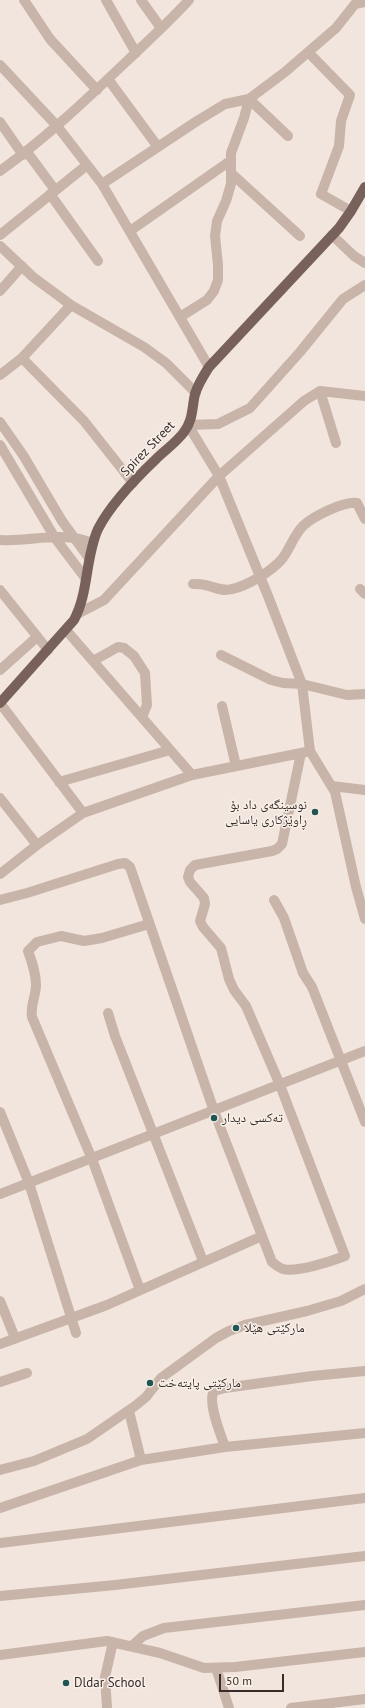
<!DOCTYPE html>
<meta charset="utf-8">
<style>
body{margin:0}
#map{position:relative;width:365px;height:1708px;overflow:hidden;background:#f1e5dd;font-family:"PT Sans",sans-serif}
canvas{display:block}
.scale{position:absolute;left:219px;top:1674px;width:65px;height:18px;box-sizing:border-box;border:2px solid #362c29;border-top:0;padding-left:5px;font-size:12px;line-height:14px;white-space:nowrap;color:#362c29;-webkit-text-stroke:3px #f9f0e9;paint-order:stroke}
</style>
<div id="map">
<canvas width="365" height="1708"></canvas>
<div class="scale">50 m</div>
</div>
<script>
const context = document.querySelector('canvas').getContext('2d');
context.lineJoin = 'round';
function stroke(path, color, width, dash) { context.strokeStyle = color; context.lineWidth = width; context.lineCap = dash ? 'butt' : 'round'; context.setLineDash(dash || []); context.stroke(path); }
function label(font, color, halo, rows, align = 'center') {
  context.font = font + ' "PT Sans","Noto Naskh Arabic",sans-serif'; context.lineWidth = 3; context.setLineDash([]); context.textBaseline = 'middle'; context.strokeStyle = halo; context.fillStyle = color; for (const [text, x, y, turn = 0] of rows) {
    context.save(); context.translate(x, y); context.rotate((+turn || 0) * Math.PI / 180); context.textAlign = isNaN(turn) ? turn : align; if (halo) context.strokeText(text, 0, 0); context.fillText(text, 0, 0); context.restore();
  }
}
stroke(new Path2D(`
 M 24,0 L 50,39 L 97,90
 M 106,0 L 136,53
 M 141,0 L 161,28
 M 308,52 L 350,95 L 341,121 L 339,146 L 321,194 L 351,211
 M 0,65 L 57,126 L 102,184 L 209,367
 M 108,79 L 158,147
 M 0,122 L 23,155
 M 27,152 L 55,190
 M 0,171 C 46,138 87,99 128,60 C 149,40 170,21 189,0
 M 232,174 L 300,236
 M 102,184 L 197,121 L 225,104 L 249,99 L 285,72 L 336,28 L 355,4 L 365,2
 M 50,194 L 98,261
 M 130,231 L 230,161
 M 0,235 L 87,165
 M 332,235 L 354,256 L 365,263
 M 0,246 L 33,277 L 71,305 L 144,347 L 166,363 L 196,393
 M 365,285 L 343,299 L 300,352 L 250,408 L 218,424 L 188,425 L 219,476 L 268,596 L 302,684 L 310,751 L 335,792 L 356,887 L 365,919
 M 0,291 L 22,266
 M 180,317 L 207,300 L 214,291 L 218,280 L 218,265 L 215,236 L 217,221 L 226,201 L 231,184 L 231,153 L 244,118 L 249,99 L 288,136
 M 22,358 L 84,421 L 133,483
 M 0,375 L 22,358 L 71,305
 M 320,391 L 336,443
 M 0,422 L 23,455 L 62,521 L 89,558
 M 0,445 L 55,538 L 86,579
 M 0,540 C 25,542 50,534 74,538 C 80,539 87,541 93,543
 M 193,584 C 197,584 202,584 205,585 C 215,587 222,592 232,589 C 247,586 272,571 282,559 C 290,549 294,534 304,525 C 314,516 344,501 357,503 L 365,519
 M 360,589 L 365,594
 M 0,590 L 48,650
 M 77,614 L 104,600 L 219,476 L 304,401 L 320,391 L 365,396
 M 66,630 L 192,775
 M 221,655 L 271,680 L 283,683 L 302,684 L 347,695 L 365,694
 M 93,661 L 118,647 L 124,648 L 134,656 L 145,673 L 147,705 L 142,717
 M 0,670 L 37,637
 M 0,703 L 83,813
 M 222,706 L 236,766
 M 59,782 L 170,750
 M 332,786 L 365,790
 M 0,798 L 37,845
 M 0,874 L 37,845 L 83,813 L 192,775 L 306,752
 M 0,900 L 27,893 L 118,864 L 125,863 L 130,867 L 214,1111 L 272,1262 C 275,1264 279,1268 283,1269 C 296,1273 332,1261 345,1256 L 280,1085 L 246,1006 L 234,990 L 229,979 L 221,948 L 203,927 L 200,921 L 205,904 L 204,898 L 190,882 L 188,877 L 190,870 L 195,865 L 272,851 L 277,849 L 282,844 L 301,753
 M 274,900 L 284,918 L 303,973 L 312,987 L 365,1122
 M 108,1013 L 115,1036 L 203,1261
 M 0,1112 L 29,1183 L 76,1333
 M 0,1194 L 365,1051
 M 140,1290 L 92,1159 L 32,1017 C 30,1005 36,996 36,985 C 36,973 32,962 28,951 L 37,942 L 61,936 L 84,941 L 102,938 L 149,924
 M 0,1301 L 15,1338
 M 0,1344 L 107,1305 L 262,1236
 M 0,1382 L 27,1373
 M 129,1411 L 141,1460
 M 225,1447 C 221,1435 207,1402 214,1391 L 225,1388 L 312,1376 L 365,1371
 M 0,1470 L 34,1461 L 87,1439 L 135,1406 L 146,1397 L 161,1378 L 216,1338 L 229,1331 L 245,1325 L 307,1311 L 341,1301 L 365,1289
 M 0,1508 L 141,1460 L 225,1447 L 365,1433
 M 0,1543 L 365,1498
 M 0,1596 L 115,1585 L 365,1556
 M 132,1646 L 143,1636 L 164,1628 L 365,1605
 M 0,1655 L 107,1641 L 160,1653 L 204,1668 L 235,1667 L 365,1652
 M 216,1668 L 229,1708
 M 107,1708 L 105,1677 L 113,1642
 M 291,1708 L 365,1699`), '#c8b4a9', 10);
stroke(new Path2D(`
 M 0,703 L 74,620 C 89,592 85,558 98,529 C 110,505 136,478 156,459 C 165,450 177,442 184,432 C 193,421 192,407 195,394 C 198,384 204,375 209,367 L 339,228 L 351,211 L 365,187`), '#77615a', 10);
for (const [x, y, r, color] of [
 [315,812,4,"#205554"],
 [214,1118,4,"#205554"],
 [236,1328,4,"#205554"],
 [150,1383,4,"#205554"],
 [66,1683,4,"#205554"]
]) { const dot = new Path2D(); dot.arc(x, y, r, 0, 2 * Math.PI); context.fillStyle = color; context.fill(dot); stroke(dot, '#f9f0e9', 1.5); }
label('13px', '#362c29', '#f9f0e9', [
 ["Spirez Street",148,449,-46]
]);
label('13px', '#362c29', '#f9f0e9', [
 ["نوسینگەی داد بۆ",307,805,"right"],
 ["ڕاوێژكاری یاسایی",307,820,"right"],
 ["تەكسی دیدار",222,1118],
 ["مارکێتی هێلا",244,1328],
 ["مارکێتی پایتەخت",158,1383],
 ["Dldar School",74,1683]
], 'left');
</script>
